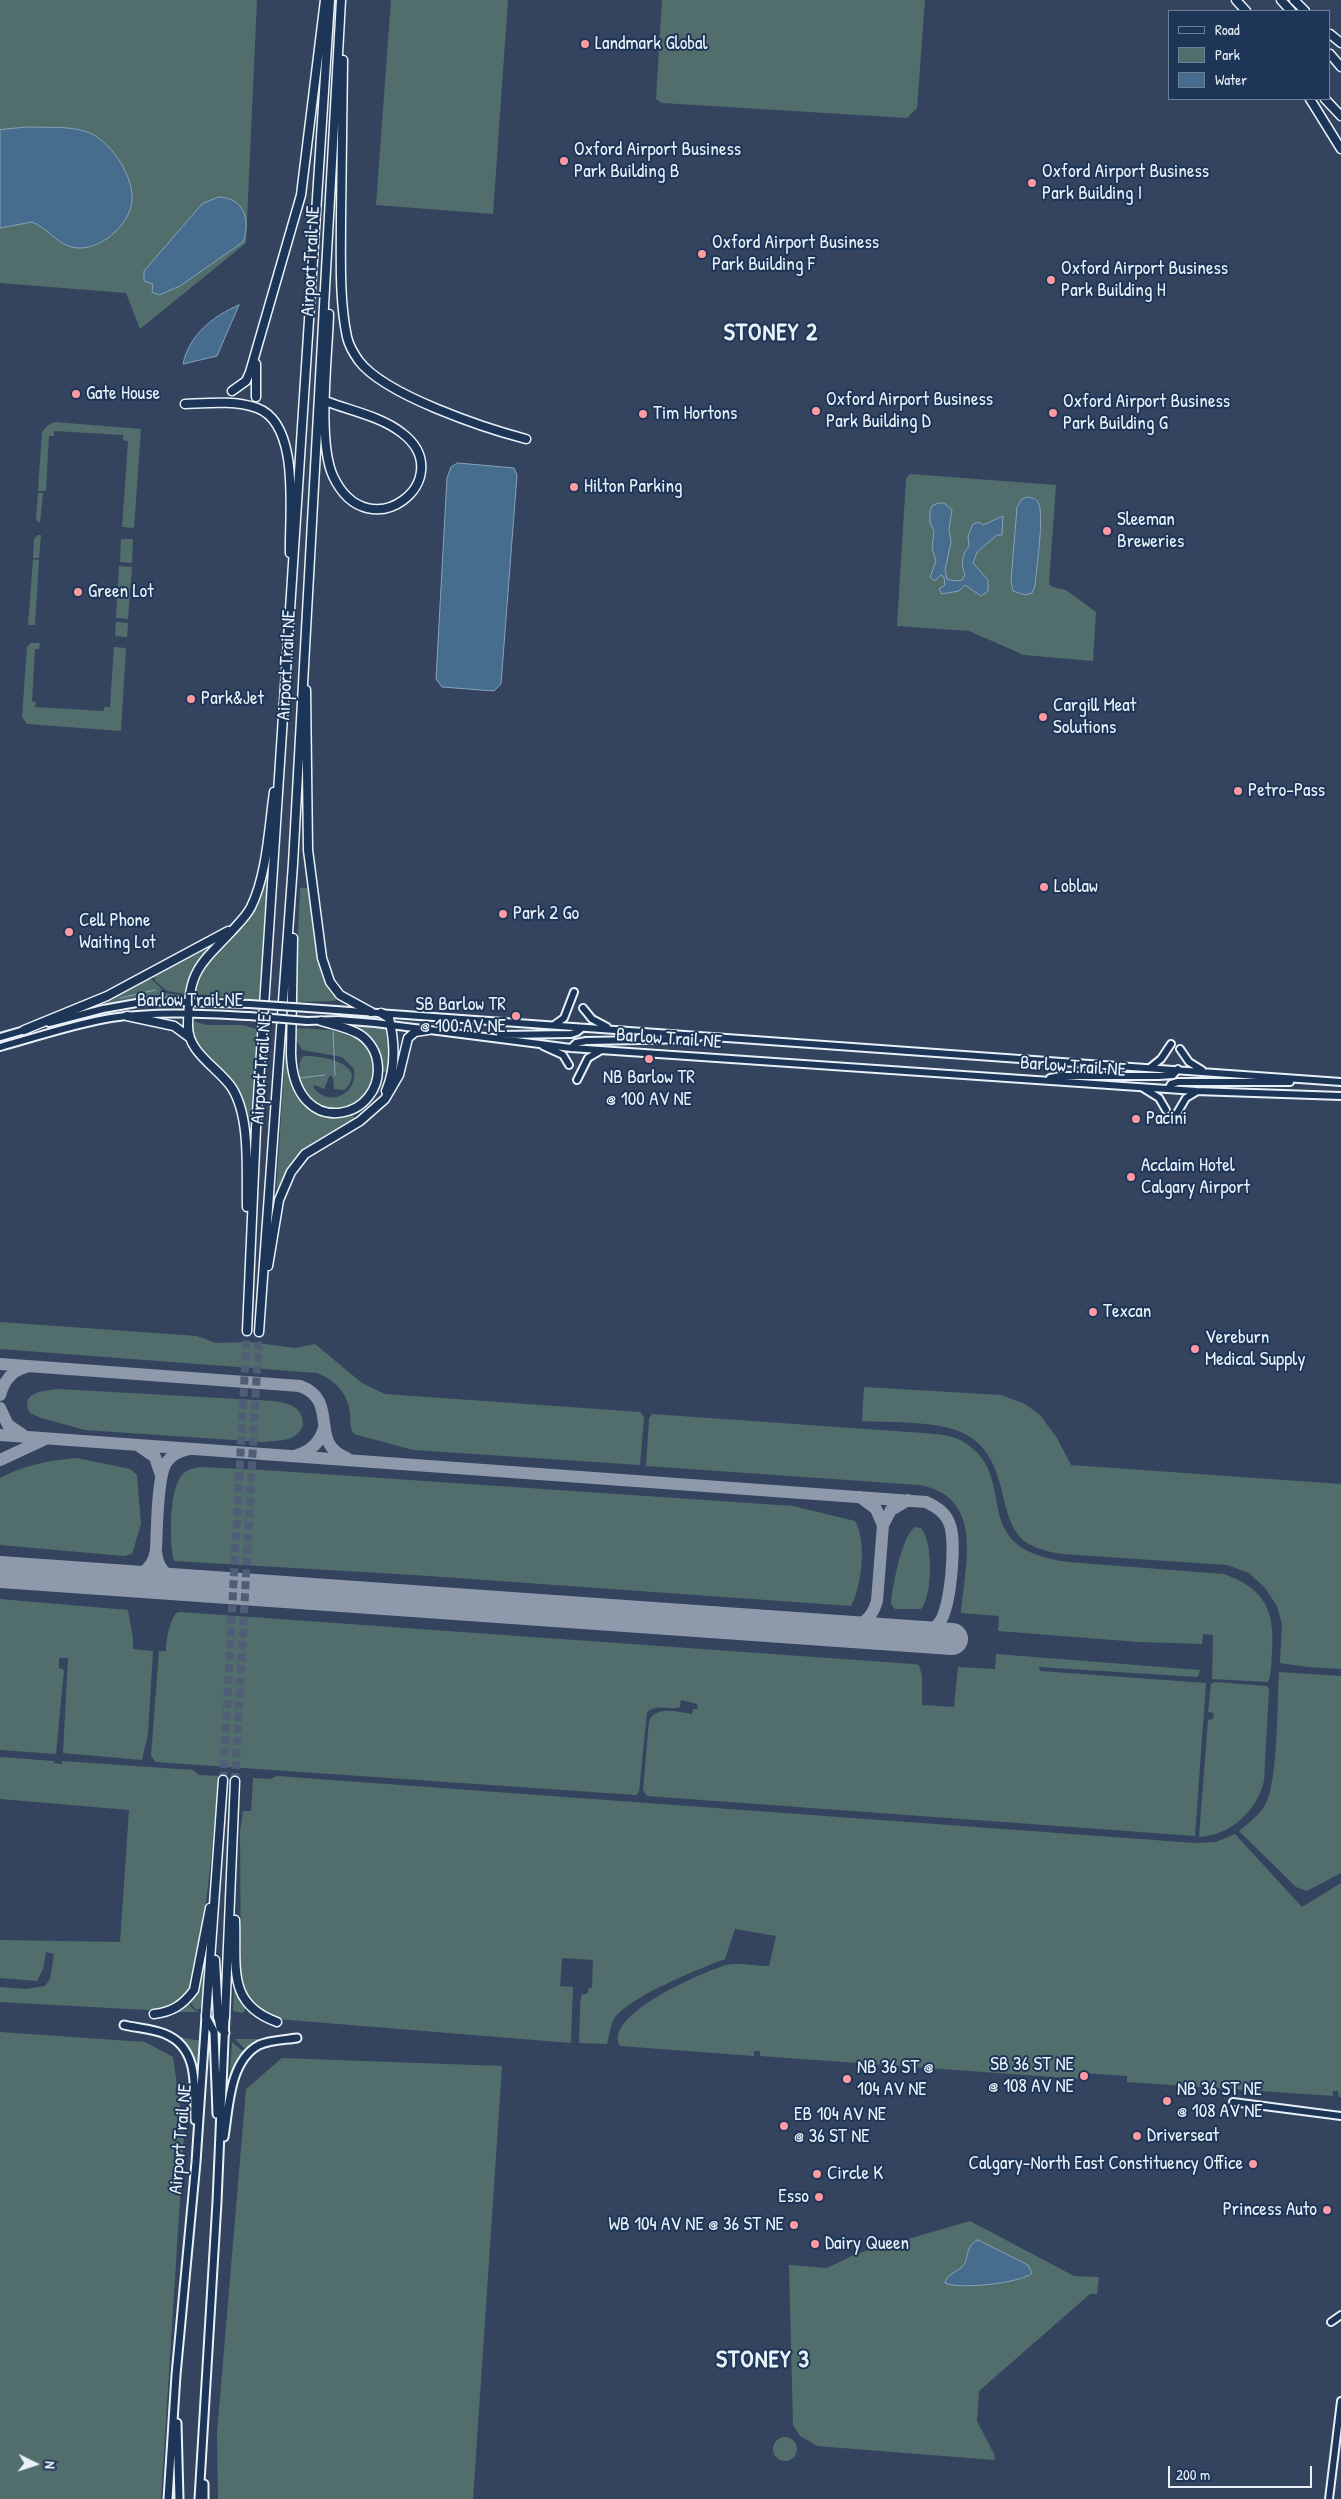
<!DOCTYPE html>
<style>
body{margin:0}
#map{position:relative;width:1341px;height:2499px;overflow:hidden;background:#34445f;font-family:"Patrick Hand",sans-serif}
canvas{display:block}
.legend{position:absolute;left:1168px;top:10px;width:162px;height:90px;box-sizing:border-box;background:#1d3557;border:1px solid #6e8097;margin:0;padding:6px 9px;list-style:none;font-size:15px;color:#e8f1f8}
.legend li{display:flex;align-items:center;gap:10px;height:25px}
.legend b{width:25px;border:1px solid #6e8097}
.north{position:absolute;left:10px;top:2439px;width:50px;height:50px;-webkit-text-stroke:4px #1d3557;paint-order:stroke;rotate:94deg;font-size:14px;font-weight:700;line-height:20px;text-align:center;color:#e8f1f8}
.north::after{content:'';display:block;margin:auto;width:18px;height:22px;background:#e8f1f8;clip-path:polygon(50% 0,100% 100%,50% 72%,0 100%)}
.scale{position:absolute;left:1168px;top:2466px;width:144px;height:22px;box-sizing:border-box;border:2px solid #e8f1f8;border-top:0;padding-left:6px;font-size:15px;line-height:18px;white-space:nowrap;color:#e8f1f8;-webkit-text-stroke:4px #1d3557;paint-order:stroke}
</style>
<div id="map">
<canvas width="1341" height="2499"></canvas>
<ul class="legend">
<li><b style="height:6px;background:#1d3557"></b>Road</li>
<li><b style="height:14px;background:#526e6c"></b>Park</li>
<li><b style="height:14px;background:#466d8e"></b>Water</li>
</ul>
<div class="north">N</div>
<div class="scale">200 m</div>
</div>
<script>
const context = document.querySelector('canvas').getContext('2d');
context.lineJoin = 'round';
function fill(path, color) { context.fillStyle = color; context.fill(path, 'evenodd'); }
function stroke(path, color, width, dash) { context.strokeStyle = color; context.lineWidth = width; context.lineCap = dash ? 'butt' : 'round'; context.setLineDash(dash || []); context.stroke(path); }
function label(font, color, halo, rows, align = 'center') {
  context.font = font + ' "Patrick Hand",sans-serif'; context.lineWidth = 4; context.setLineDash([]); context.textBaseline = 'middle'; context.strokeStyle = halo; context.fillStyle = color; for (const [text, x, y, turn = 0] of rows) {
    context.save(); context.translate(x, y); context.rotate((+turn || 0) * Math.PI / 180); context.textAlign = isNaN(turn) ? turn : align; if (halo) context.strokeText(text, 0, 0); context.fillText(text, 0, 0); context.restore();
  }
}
fill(new Path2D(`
 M 0,0 L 257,0 L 246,243 L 140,329 L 126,293 L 0,283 Z
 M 391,0 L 508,0 L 493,214 L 376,205 Z
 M 662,0 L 925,0 L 917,108 L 907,118 L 662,103 L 656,99 Z
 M 55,422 L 141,429 L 134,528 L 122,527 L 128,441 L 123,440 L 123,435 L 54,431 L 54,436 L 49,436 L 46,491 L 38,491 L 42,432 L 48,425 Z
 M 910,474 L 1056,485 L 1049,584 L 1053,587 L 1066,590 L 1096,612 L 1093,661 L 1024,655 L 969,631 L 897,626 L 906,479 Z
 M 38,493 L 43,493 L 40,523 L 36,520 Z
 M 38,535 L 41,535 L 39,558 L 33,558 L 34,539 Z
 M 121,539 L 133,539 L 132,563 L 120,562 Z
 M 33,559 L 39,560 L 35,625 L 28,625 Z
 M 119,566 L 132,567 L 128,619 L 116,618 Z
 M 116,622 L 128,623 L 127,637 L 115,636 Z
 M 40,643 L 39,649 L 35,649 L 32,701 L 36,702 L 35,707 L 104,711 L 104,707 L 110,707 L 114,647 L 126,648 L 121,731 L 27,724 L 22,717 L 27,647 L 31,643 Z
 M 265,869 L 268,869 L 259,1000 L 195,994 C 188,971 236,939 248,921 C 259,905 262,887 265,869 Z
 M 300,888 L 310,888 C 314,919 312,976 336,998 L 335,1001 L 295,1002 Z
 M 209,948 L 210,950 L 191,971 L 185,994 L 167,991 L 155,981 L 154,976 Z
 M 150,978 L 166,993 L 184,996 L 185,998 L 121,1002 L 77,1012 Z
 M 192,1021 L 207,1025 L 242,1025 L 257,1029 L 250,1132 L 247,1132 C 246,1118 245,1103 237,1091 C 221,1065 192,1056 192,1021 Z
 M 354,1026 L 388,1028 L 390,1049 L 389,1073 L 382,1072 L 381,1061 L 374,1040 L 353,1028 Z
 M 295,1028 C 323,1030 364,1027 373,1061 C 375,1070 374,1080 370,1087 C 350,1122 293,1111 299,1070 C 300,1064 299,1060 304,1056 C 321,1055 370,1064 345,1090 L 334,1089 L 333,1078 L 330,1075 L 324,1089 L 315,1085 L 313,1087 C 328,1108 358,1095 354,1069 L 342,1057 L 302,1050 L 295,1038 Z
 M 286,1038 L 289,1039 C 288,1053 287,1068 290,1082 C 298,1110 326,1123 352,1114 L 355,1119 L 302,1152 L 289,1168 L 276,1195 Z
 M 0,1322 L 197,1336 L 216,1343 L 249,1342 L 295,1348 L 315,1344 L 362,1383 L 385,1394 L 640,1412 L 644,1417 L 640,1465 L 413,1450 L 354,1434 C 349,1428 351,1422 350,1415 C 349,1395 336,1380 317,1373 L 0,1349 Z
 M 864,1387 L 1001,1395 L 1025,1404 L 1040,1415 L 1057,1438 L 1071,1465 L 1341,1484 L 1341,1669 L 1307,1667 L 1280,1663 L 1282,1624 L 1277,1606 L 1265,1588 L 1249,1573 L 1227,1565 L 1062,1554 C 1050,1552 1039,1550 1029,1544 C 994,1524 1013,1462 967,1435 C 941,1420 892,1423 862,1421 Z
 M 58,1389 L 274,1401 C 289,1404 303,1406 303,1425 C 296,1443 279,1440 263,1442 L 85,1430 L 41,1418 L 30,1413 C 19,1392 43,1391 58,1389 Z
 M 652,1414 L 923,1433 C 938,1434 955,1435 967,1444 C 1021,1482 964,1548 1068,1562 L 1224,1574 C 1264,1588 1275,1610 1272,1651 C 1271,1661 1272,1673 1268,1682 L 1212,1679 L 1213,1635 L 1203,1634 L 1202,1644 L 1139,1642 L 998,1631 L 999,1616 L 961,1613 C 965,1565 985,1496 919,1485 L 646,1466 L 649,1419 Z
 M 77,1458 L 130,1469 L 137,1475 L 141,1524 L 132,1554 L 124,1556 L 0,1545 L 0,1478 C 25,1465 49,1460 77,1458 Z
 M 200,1467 L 263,1470 L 793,1506 L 855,1521 C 867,1541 862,1586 851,1606 L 414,1575 L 174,1561 C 169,1542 169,1489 182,1475 C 186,1470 193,1468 200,1467 Z
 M 915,1527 L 921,1528 C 933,1541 933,1594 921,1609 L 895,1609 L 891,1604 C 892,1588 902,1535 915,1527 Z
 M 0,1599 L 128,1610 L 133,1639 L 133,1649 L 153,1651 L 148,1734 L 142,1760 L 63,1753 L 68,1658 L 59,1658 L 59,1668 L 64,1670 L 56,1754 L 0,1750 Z
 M 180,1612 L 913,1664 L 919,1665 L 922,1676 L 922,1705 L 954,1707 L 958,1667 L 995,1669 L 996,1654 L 1200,1670 L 1198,1677 L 1039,1667 L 1040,1671 L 1206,1683 L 1195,1836 L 647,1796 L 643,1790 L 649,1721 C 656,1705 678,1712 692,1714 L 693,1709 L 698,1709 L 697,1704 L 681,1700 L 680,1707 C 668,1711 658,1703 647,1712 L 639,1792 L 636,1795 L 156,1762 L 151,1756 L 159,1651 L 166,1651 C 166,1639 169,1623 176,1613 Z
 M 1279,1672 L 1341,1676 L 1341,1873 L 1307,1891 L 1296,1887 L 1239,1831 C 1249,1823 1260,1815 1266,1803 C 1278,1779 1277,1702 1279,1672 Z
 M 1215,1682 L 1267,1686 L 1269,1689 L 1264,1781 C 1256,1811 1232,1835 1199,1837 L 1208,1720 L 1213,1719 L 1214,1713 L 1208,1712 L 1211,1684 Z
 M 0,1757 L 54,1761 L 54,1763 L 62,1764 L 62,1761 L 193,1770 L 199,1775 L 218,1776 C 215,1826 210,1875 203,1924 C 200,1946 201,1976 187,1994 C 177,2006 162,2010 147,2010 L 0,2002 L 0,1987 L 26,1989 L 45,1986 L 50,1979 L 54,1954 L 46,1952 L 43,1969 L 37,1981 L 0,1978 L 0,1940 L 120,1942 L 129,1810 L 0,1799 Z
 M 277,1776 L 1195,1843 L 1216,1842 L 1235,1834 L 1302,1907 L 1341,1883 L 1341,2097 L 1339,2097 L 1338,2091 L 1333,2091 L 1333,2096 L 1127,2082 L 1127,2076 L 1082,2073 L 1081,2079 L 760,2056 L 760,2051 L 754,2051 L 754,2056 L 620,2046 C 602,2015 703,1972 726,1965 C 738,1962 756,1966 769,1966 L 776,1936 L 735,1929 L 725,1959 C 701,1968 623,1999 613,2021 C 610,2028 609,2037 607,2044 L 579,2043 C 580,2033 579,2000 582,1994 L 587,1994 L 589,1988 L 592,1988 L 593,1960 L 562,1958 L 560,1986 L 573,1987 L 571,2043 L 277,2019 L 253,2007 L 241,1985 L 240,1832 L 243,1811 L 251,1811 L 253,1778 L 270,1779 Z
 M 202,1975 L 204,1976 L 202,2008 L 196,2010 L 189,2001 L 197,1990 Z
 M 234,1989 L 237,1989 L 246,2008 L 243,2013 L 233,2011 Z
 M 188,2003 L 195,2011 L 202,2012 L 177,2012 L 177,2010 Z
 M 0,2032 L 145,2042 L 173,2057 L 184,2136 L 161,2499 L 0,2499 Z
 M 179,2037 L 201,2041 L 199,2073 L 196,2073 L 192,2055 Z
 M 235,2039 L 260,2039 L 260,2042 L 247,2051 Z
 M 232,2042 L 245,2053 L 231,2083 L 229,2083 Z
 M 282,2058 L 502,2066 L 473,2499 L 218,2499 L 217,2433 L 246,2089 Z
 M 970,2221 L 1074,2276 L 1099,2277 L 1097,2294 L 1090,2294 L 979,2391 L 977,2421 L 995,2456 L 994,2460 L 817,2446 L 800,2436 L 793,2425 L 789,2265 L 827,2268 L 856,2254 Z
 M773 2449a12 12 0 1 1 24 0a12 12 0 1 1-24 0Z`), '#526e6c');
const water = new Path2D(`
 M 27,127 C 47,128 73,125 92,134 C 112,144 134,177 132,201 C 130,226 97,254 71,247 C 56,242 47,228 32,222 L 0,228 L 0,130 Z
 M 219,197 C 244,198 251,220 243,242 L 180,286 L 159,295 L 152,292 L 153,284 L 144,281 L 144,271 L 202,204 Z
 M 239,305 L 217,356 L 183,364 C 189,335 213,316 239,305 Z
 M 458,463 L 514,468 L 517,475 L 501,684 L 494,691 L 442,687 L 436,679 L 447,478 L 451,467 Z
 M 1027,497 C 1032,498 1035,498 1038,502 C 1045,513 1036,571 1035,586 L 1032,593 L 1025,595 L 1013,591 L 1011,581 L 1017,507 L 1021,500 Z
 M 939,503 L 944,503 L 952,510 L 949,529 L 951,542 L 945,570 L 947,579 L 954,581 L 962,580 L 965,575 C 961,564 961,556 969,546 L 968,536 L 973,524 L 979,522 L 983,525 L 1003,516 L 1002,535 L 997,535 L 977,552 L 973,563 L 988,580 L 988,591 L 981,596 L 965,585 L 959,591 L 942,594 L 939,589 L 945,585 L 944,577 L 941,575 L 935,581 L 930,577 L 936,561 L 932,548 L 934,531 L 930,523 L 930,511 L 932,506 Z
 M 978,2240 L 1028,2265 L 1032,2273 C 1022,2283 959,2290 945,2283 C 946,2275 956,2272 962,2267 C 970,2259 964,2246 978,2240 Z`);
fill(water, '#466d8e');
stroke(water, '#87a2b8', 1);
stroke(new Path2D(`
 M 120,998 L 155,990
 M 333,1031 L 335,1075
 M 300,1078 L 325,1075`), '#87a2b8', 1);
stroke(new Path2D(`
 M 0,1364 L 300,1386 C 341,1401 307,1443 347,1458
 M 0,1395 C 4,1381 11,1371 26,1367
 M 0,1408 L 8,1425 L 23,1435
 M 0,1435 L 926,1502 C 937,1507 946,1513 950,1525 C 956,1542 951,1609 939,1623 C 931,1633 918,1635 905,1636
 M 139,1446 L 155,1457 L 161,1475
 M 297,1455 C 312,1451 320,1442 324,1428
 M 0,1460 L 43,1440
 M 883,1525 L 891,1510 L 908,1500
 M 156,1552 C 158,1572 171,1580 189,1585
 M 0,1568 L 35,1574
 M 118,1580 C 137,1578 153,1571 156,1550 C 157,1530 157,1478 166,1463 C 171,1455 180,1451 189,1449
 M 836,1631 C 856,1628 871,1623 877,1601 L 883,1525 L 876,1509 L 860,1497`), '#8e9aac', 12);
stroke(new Path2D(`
 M 0,1572 L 952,1639`), '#8e9aac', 32);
stroke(new Path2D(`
 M 223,1780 L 247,1331
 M 235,1781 L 259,1332`), '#4f5e76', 8, [8, 4]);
const secondary = new Path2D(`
 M 308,1008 L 1341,1082
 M 583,1008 L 592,1019 L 607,1027
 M 307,1021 L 338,1020 L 375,1023 L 571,1048 L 1196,1091 L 1341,1096
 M 49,1023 L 103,1009 L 148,1001 L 250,1004
 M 554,1025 L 564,1018 L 574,992
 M 500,1035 L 571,1034 L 577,1032 L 582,1028
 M 0,1037 L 28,1029
 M 543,1046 L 563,1055 L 569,1065
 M 0,1047 C 37,1037 74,1024 111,1018 C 157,1011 204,1014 249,1016
 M 571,1048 L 576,1043 L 586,1041 L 697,1039
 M 1180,1049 L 1189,1062 L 1202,1070
 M 1151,1067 L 1161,1059 L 1171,1044
 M 1050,1078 L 1060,1076 L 1159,1076 L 1173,1075 L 1178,1069
 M 577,1080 L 588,1058 L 600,1051
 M 1143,1088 L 1159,1098 L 1166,1110
 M 1168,1089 L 1171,1084 L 1178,1082 L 1290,1082
 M 1176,1115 L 1186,1098 L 1196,1092
 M 1233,2102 L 1341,2116
 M 1331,2322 L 1341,2315
 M 1329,2499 L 1341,2401`);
const primary = new Path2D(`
 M 206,2017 L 214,2032 L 217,2114
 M 218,2017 L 220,2028 L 225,2033
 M 124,2025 C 137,2028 153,2029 165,2034 C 200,2048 194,2089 195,2120
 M 224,2137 C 229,2108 229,2061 259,2045 C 270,2040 284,2040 297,2038
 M 177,2423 L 179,2499
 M 168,2499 L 176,2375 L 196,2162 L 206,2016
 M 199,2499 L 217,2202 L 225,2017
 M 204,2499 L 204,2484`);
const motorway = new Path2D(`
 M 1236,0 L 1246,11
 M 1281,0 L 1291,11
 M 1294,0 L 1305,11
 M 1330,34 L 1341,43
 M 1330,54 L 1341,67
 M 343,60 C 342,112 342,164 341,216 C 341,256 339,299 347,337 C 349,346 354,354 359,361 C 385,395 484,428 526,439
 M 1310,99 L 1341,149
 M 1325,99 L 1341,116
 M 256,364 L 256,397
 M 232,391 L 246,381 L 250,372 L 301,195 L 325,0
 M 328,402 C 352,411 382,417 402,433 C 461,478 369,553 333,476 C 317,441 328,354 329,314
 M 185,404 C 208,403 235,400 257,408 C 301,424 289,514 290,553
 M 306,690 L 308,850 L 322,958 L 330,982 L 340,995 L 371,1012
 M 293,938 L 291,1054 C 294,1144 388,1119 377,1060 C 375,1049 367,1038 357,1033 C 346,1027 333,1025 321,1021
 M 381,1013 L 389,1018 C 395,1043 396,1068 386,1091
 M 127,1016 L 174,1026 L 189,1037
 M 24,1030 L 107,996 L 228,931
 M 247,1207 C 246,1172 251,1118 232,1088 C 219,1068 187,1053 188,1025 C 189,974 195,969 230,933 C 237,925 246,917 251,907 C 267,875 269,827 274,792
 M 268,1266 L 279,1200 L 291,1172 L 305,1154 L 360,1121 L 385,1099 L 399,1075 L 408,1038 L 415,1032 L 428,1030
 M 247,1331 L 256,1128 L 330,0
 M 259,1332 L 293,864 L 341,0
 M 235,1920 C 237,1966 226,2004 277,2022
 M 215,1960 L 218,2017
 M 154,2014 C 172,2012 183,2005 194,1990 L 210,1908
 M 206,2016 L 223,1780
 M 225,2017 L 235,1781`);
stroke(secondary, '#e8f1f8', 10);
stroke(primary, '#e8f1f8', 11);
stroke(motorway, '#e8f1f8', 11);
stroke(secondary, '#1d3557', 6);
stroke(primary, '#1d3557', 7);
stroke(motorway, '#1d3557', 8);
const secondaryBridge = new Path2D(`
 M 250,1004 L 308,1008
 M 249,1016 L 307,1021`);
stroke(secondaryBridge, '#e8f1f8', 10, []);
stroke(secondaryBridge, '#1d3557', 6);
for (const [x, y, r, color] of [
 [585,44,5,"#ff9aa2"],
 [564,161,5,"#ff9aa2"],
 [1032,183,5,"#ff9aa2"],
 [702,254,5,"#ff9aa2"],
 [1051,280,5,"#ff9aa2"],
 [76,394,5,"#ff9aa2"],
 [816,411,5,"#ff9aa2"],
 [1053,413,5,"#ff9aa2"],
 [643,414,5,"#ff9aa2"],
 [574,487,5,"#ff9aa2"],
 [1107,531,5,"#ff9aa2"],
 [78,592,5,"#ff9aa2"],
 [191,699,5,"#ff9aa2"],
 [1043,717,5,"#ff9aa2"],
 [1238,791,5,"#ff9aa2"],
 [1044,887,5,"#ff9aa2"],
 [503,914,5,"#ff9aa2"],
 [69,932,5,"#ff9aa2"],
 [516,1016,5,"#ff9aa2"],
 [649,1059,5,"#ff9aa2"],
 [1136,1119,5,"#ff9aa2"],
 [1131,1177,5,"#ff9aa2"],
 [1093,1312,5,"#ff9aa2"],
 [1195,1349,5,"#ff9aa2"],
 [1084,2076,5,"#ff9aa2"],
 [847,2079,5,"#ff9aa2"],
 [1167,2101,5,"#ff9aa2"],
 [784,2126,5,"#ff9aa2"],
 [1137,2136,5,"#ff9aa2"],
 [1253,2164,5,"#ff9aa2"],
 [817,2174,5,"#ff9aa2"],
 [819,2197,5,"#ff9aa2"],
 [1327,2210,5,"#ff9aa2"],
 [794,2225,5,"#ff9aa2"],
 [815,2244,5,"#ff9aa2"]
]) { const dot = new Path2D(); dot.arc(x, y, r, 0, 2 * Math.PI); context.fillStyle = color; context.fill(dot); stroke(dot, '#1d3557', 2); }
label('19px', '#e8f1f8', '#1d3557', [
 ["Landmark Global",595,44],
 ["Oxford Airport Business",574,150],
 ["Park Building B",574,172],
 ["Oxford Airport Business",1042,172],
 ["Park Building I",1042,194],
 ["Oxford Airport Business",712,243],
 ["Park Building F",712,265],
 ["Oxford Airport Business",1061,269],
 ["Park Building H",1061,291],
 ["Gate House",86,394],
 ["Oxford Airport Business",826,400],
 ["Park Building D",826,422],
 ["Oxford Airport Business",1063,402],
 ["Park Building G",1063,424],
 ["Tim Hortons",653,414],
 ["Hilton Parking",584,487],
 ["Sleeman",1117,520],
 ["Breweries",1117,542],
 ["Green Lot",88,592],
 ["Park&Jet",201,699],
 ["Cargill Meat",1053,706],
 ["Solutions",1053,728],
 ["Petro-Pass",1248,791],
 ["Loblaw",1054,887],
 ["Park 2 Go",513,914],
 ["Cell Phone",79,921],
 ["Waiting Lot",79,943],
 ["SB Barlow TR",506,1005,"right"],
 ["@ 100 AV NE",506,1027,"right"],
 ["NB Barlow TR",649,1078,"center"],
 ["@ 100 AV NE",649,1100,"center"],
 ["Pacini",1146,1119],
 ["Acclaim Hotel",1141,1166],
 ["Calgary Airport",1141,1188],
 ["Texcan",1103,1312],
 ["Vereburn",1205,1338],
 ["Medical Supply",1205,1360],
 ["SB 36 ST NE",1074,2065,"right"],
 ["@ 108 AV NE",1074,2087,"right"],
 ["NB 36 ST @",857,2068],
 ["104 AV NE",857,2090],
 ["NB 36 ST NE",1177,2090],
 ["@ 108 AV NE",1177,2112],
 ["EB 104 AV NE",794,2115],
 ["@ 36 ST NE",794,2137],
 ["Driverseat",1147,2136],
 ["Calgary-North East Constituency Office",1243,2164,"right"],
 ["Circle K",827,2174],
 ["Esso",809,2197,"right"],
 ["Princess Auto",1317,2210,"right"],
 ["WB 104 AV NE @ 36 ST NE",784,2225,"right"],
 ["Dairy Queen",825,2244]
], 'left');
label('19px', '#e8f1f8', '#1d3557', [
 ["Airport Trail NE",311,261,-87],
 ["Airport Trail NE",287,665,-87],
 ["Barlow Trail NE",190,1001],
 ["Barlow Trail NE",669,1039,4],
 ["Barlow Trail NE",1073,1067,4],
 ["Airport Trail NE",262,1069,-86],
 ["Airport Trail NE",181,2139,-85]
]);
context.letterSpacing = '1px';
label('bold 24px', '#e8f1f8', '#1d3557', [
 ["STONEY 2",771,334],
 ["STONEY 3",763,2361]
]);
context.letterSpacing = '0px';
</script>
